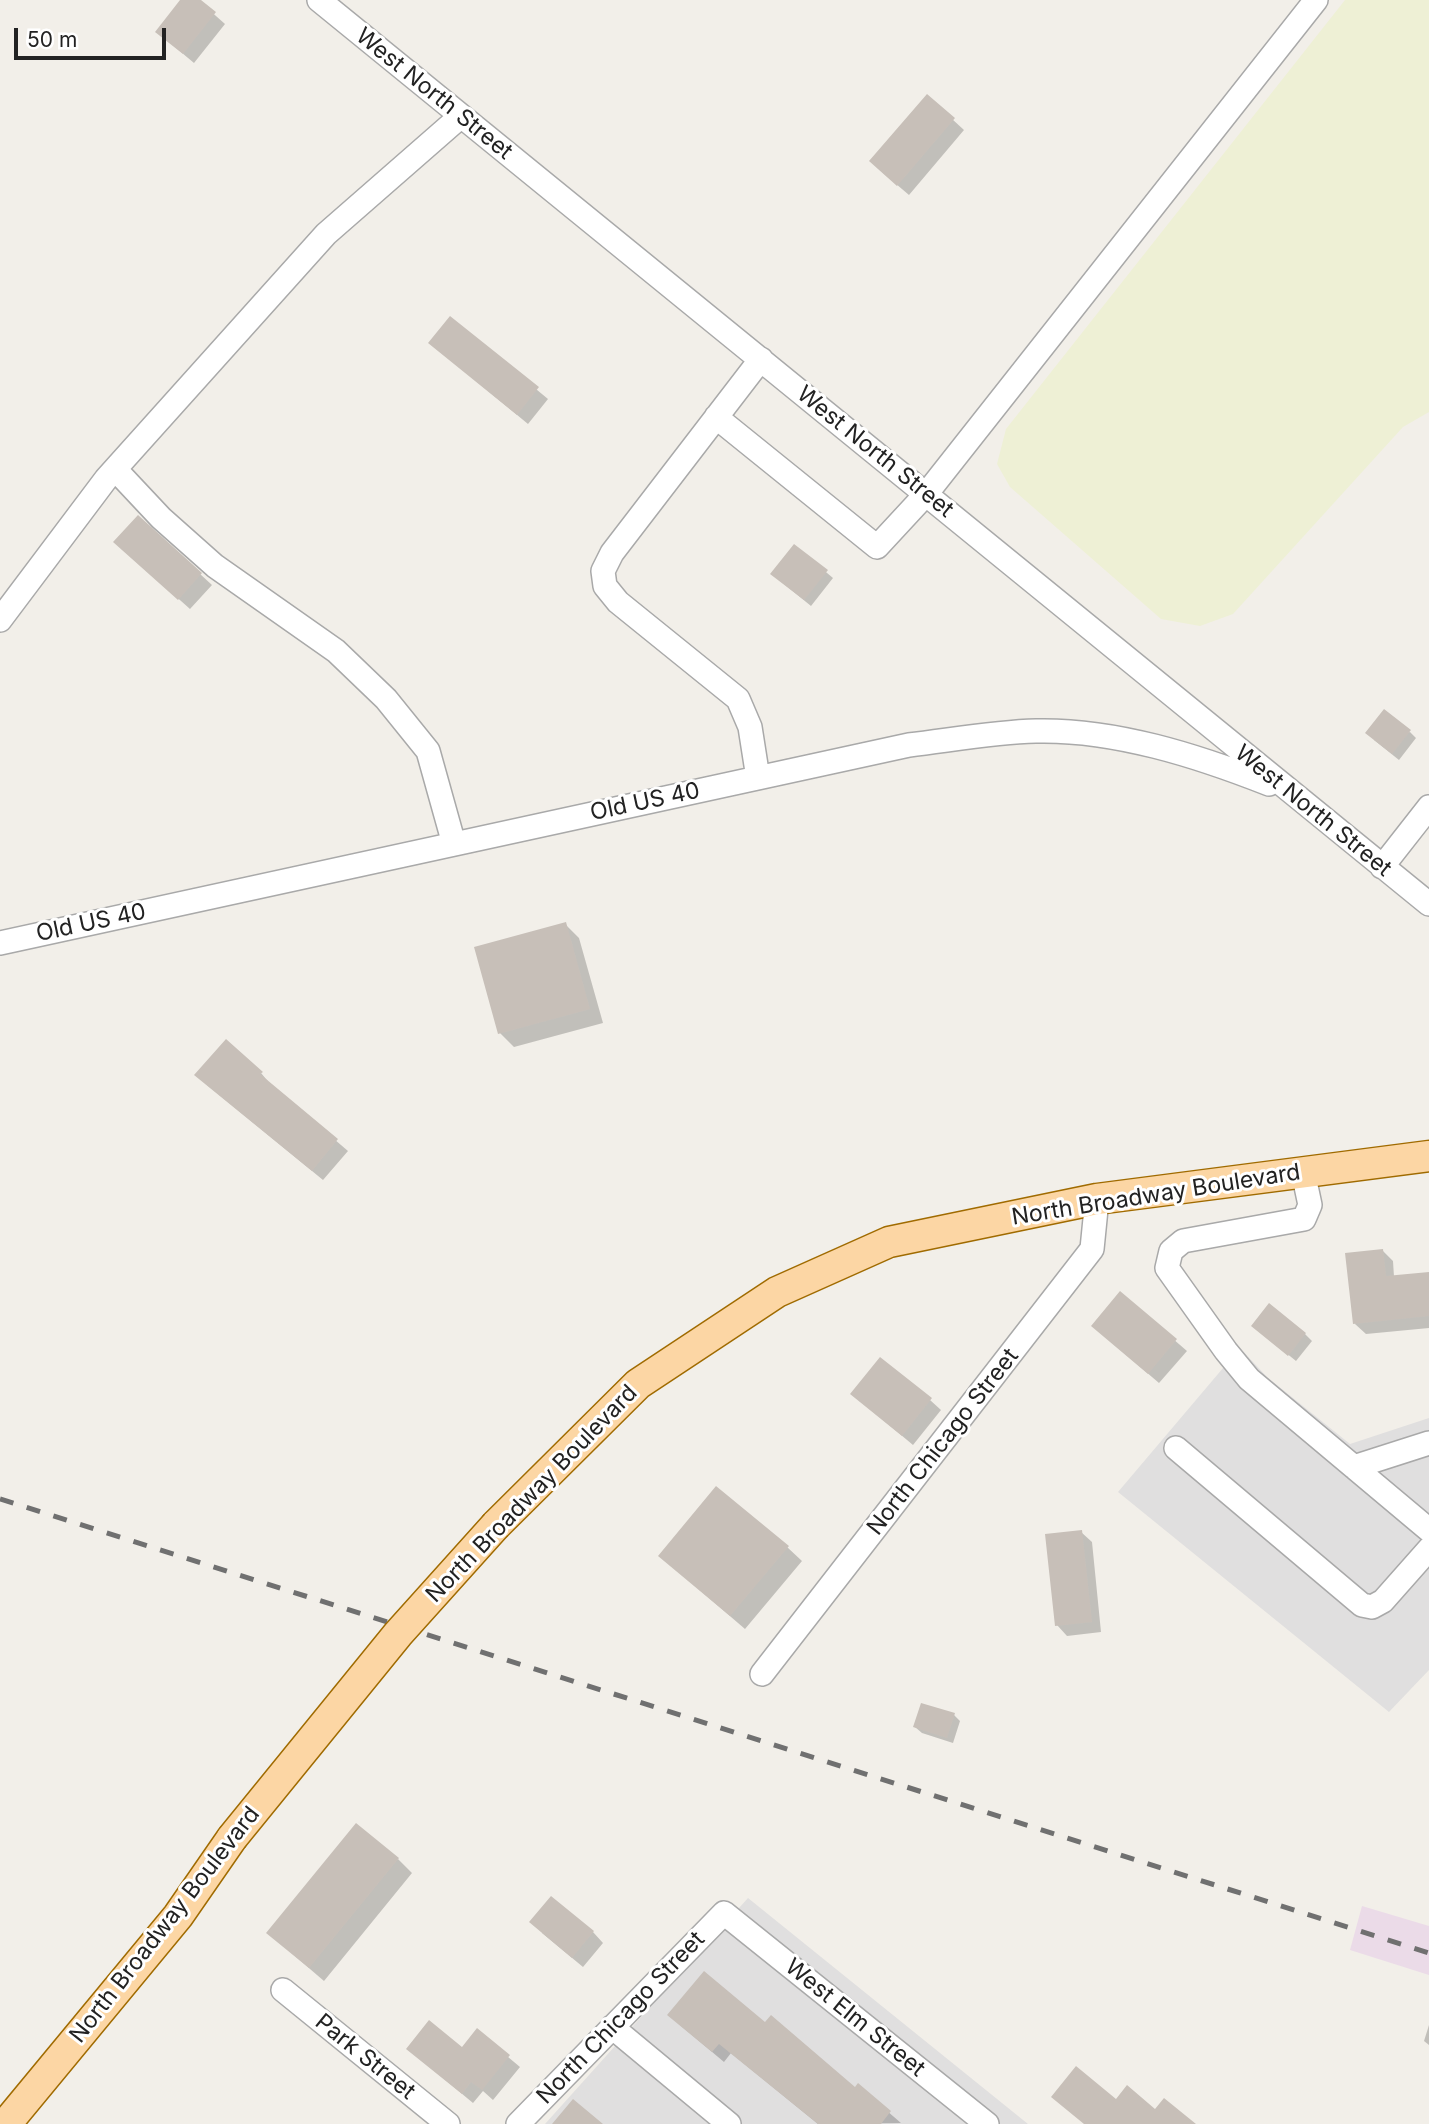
<!DOCTYPE html>
<style>
body{margin:0}
#map{position:relative;width:1429px;height:2124px;overflow:hidden;background:#f2efe9;font-family:Inter,sans-serif}
canvas{display:block}
.scale{position:absolute;left:14px;top:28px;width:152px;height:32px;box-sizing:border-box;border:4px solid #222;border-top:0;padding-left:9px;font-size:21px;line-height:24px;white-space:nowrap;color:#222;-webkit-text-stroke:5px #fff;paint-order:stroke}
</style>
<div id="map">
<canvas width="1429" height="2124"></canvas>
<div class="scale">50 m</div>
</div>
<script>
const context = document.querySelector('canvas').getContext('2d');
context.lineJoin = 'round';
function fill(path, color) { context.fillStyle = color; context.fill(path, 'evenodd'); }
function stroke(path, color, width, dash) { context.strokeStyle = color; context.lineWidth = width; context.lineCap = dash ? 'butt' : 'round'; context.setLineDash(dash || []); context.stroke(path); }
function label(font, color, halo, rows, align = 'center') {
  context.font = font + ' Inter,sans-serif'; context.lineWidth = 6; context.setLineDash([]); context.textBaseline = 'middle'; context.strokeStyle = halo; context.fillStyle = color; for (const [text, x, y, turn = 0] of rows) {
    context.save(); context.translate(x, y); context.rotate((+turn || 0) * Math.PI / 180); context.textAlign = isNaN(turn) ? turn : align; if (halo) context.strokeText(text, 0, 0); context.fillText(text, 0, 0); context.restore();
  }
}
fill(new Path2D(`
 M 1240,1348 L 1267,1377 L 1350,1444 L 1429,1418 L 1429,1670 L 1389,1712 L 1118,1492 Z
 M 748,1898 L 1028,2124 L 545,2124 Z`), '#e0dfdf');
fill(new Path2D(`
 M 1362,1906 L 1429,1926 L 1429,1975 L 1350,1950 Z`), '#ebdbe8');
fill(new Path2D(`
 M 1345,0 L 1429,0 L 1429,412 L 1403,427 L 1233,614 L 1200,626 L 1161,619 L 1010,487 L 997,464 L 1006,429 Z`), '#eef0d5');
fill(new Path2D(`
 M 182,0 L 198,0 L 225,24 L 194,63 L 157,32 Z
 M 927,96 L 964,130 L 909,195 L 882,172 Z
 M 450,318 L 548,399 L 528,424 L 430,343 Z
 M 138,517 L 212,585 L 190,609 L 126,552 Z
 M 795,546 L 833,578 L 811,606 L 779,580 Z
 M 1410,732 L 1416,738 L 1399,760 L 1374,740 Z
 M 565,924 L 579,938 L 603,1023 L 514,1047 L 500,1033 Z
 M 261,1073 L 271,1085 L 348,1151 L 323,1180 L 207,1085 Z
 M 1382,1250 L 1393,1261 L 1394,1277 L 1429,1275 L 1429,1328 L 1366,1334 L 1355,1324 Z
 M 1121,1294 L 1187,1351 L 1159,1383 L 1104,1336 Z
 M 1253,1326 L 1305,1334 L 1312,1341 L 1296,1361 Z
 M 852,1394 L 930,1400 L 941,1410 L 913,1445 Z
 M 1081,1532 L 1092,1542 L 1101,1632 L 1067,1636 L 1057,1625 Z
 M 787,1547 L 802,1561 L 745,1629 L 660,1556 Z
 M 954,1715 L 960,1721 L 953,1743 L 922,1733 L 915,1727 Z
 M 398,1859 L 412,1873 L 324,1981 L 268,1933 Z
 M 593,1932 L 603,1943 L 583,1967 L 542,1933 Z
 M 680,2025 L 765,2025 L 855,2089 L 858,2086 L 901,2123 L 818,2124 L 731,2053 L 724,2062 Z
 M 1429,2025 L 1429,2045 L 1424,2041 Z
 M 477,2031 L 520,2067 L 493,2100 L 483,2091 L 473,2103 L 408,2049 L 463,2049 Z`), '#0003');
fill(new Path2D(`
 M 180,0 L 201,0 L 216,12 L 183,54 L 155,32 Z
 M 927,94 L 955,118 L 897,186 L 869,161 Z
 M 450,316 L 539,387 L 517,415 L 428,343 Z
 M 138,515 L 202,573 L 178,600 L 113,542 Z
 M 794,544 L 828,570 L 804,600 L 770,574 Z
 M 1384,709 L 1411,730 L 1392,754 L 1365,733 Z
 M 566,922 L 590,1009 L 498,1034 L 474,947 Z
 M 226,1039 L 263,1072 L 260,1074 L 338,1139 L 312,1171 L 194,1075 Z
 M 1383,1249 L 1386,1276 L 1429,1272 L 1429,1316 L 1353,1324 L 1345,1253 Z
 M 1120,1291 L 1177,1339 L 1148,1374 L 1091,1326 Z
 M 1269,1303 L 1306,1333 L 1288,1356 L 1251,1326 Z
 M 880,1357 L 932,1398 L 902,1436 L 850,1394 Z
 M 716,1486 L 789,1546 L 730,1616 L 658,1556 Z
 M 1082,1530 L 1092,1622 L 1055,1626 L 1045,1534 Z
 M 921,1703 L 955,1713 L 947,1738 L 913,1727 Z
 M 356,1823 L 399,1858 L 309,1968 L 266,1933 Z
 M 551,1896 L 594,1931 L 572,1958 L 529,1922 Z
 M 704,1971 L 765,2022 L 771,2015 L 855,2087 L 858,2083 L 891,2111 L 881,2124 L 818,2124 L 719,2044 L 712,2052 L 667,2015 Z
 M 429,2020 L 462,2047 L 477,2028 L 510,2055 L 482,2090 L 471,2082 L 462,2094 L 406,2049 Z
 M 1076,2066 L 1116,2099 L 1127,2085 L 1155,2109 L 1164,2098 L 1196,2124 L 1084,2124 L 1051,2097 Z
 M 573,2099 L 603,2124 L 552,2124 Z`), '#c7bfb8');
const minor = new Path2D(`
 M 319,0 L 1429,904
 M 716,417 L 877,547 L 927,493 L 1316,0
 M 115,469 L 161,518 L 215,566 L 336,651 L 386,699 L 428,751 L 454,844
 M 0,620 L 106,479 L 326,234 L 461,116
 M 758,778 L 750,727 L 738,699 L 618,602 L 605,586 L 603,571 L 612,553 L 761,359
 M 1382,867 L 1429,807
 M 0,943 L 909,745 C 951,740 994,732 1036,731 C 1114,729 1198,756 1269,784
 M 1303,1172 L 1310,1205 L 1304,1219 L 1183,1241 L 1171,1251 L 1167,1268 L 1226,1351 L 1249,1379 L 1429,1530
 M 1176,1448 L 1362,1605 L 1372,1607 L 1383,1601 L 1429,1549
 M 1354,1467 L 1429,1443
 M 762,1674 L 1092,1249 L 1097,1199
 M 283,1990 L 448,2124
 M 612,2027 L 729,2124
 M 518,2124 L 724,1913 L 987,2124`);
const major = new Path2D(`
 M 496,1525 L 638,1384 L 777,1292 L 889,1242 L 1097,1199 L 1429,1156
 M 6,2124 L 178,1916 L 232,1838`);
stroke(minor, '#a9a9a9', 26);
stroke(major, '#a06b00', 33);
stroke(minor, '#fff', 23);
stroke(major, '#fcd6a4', 30);
stroke(new Path2D(`
 M 0,1499 L 1429,1953`), '#707070', 5, [14, 14]);
const majorBridge = new Path2D(`
 M 232,1838 L 398,1634 L 496,1525`);
stroke(majorBridge, '#a06b00', 33, []);
stroke(majorBridge, '#fcd6a4', 30);
label('23px', '#222', '#fff', [
 ["West North Street",434,94,39],
 ["West North Street",875,452,39],
 ["Old US 40",645,802,-12],
 ["West North Street",1313,811,39],
 ["Old US 40",91,923,-12],
 ["North Broadway Boulevard",1156,1195,-9],
 ["North Chicago Street",943,1442,-52],
 ["North Broadway Boulevard",532,1494,-46],
 ["North Broadway Boulevard",165,1925,-52],
 ["North Chicago Street",621,2018,-46],
 ["West Elm Street",855,2018,39],
 ["Park Street",365,2057,39]
]);
</script>
